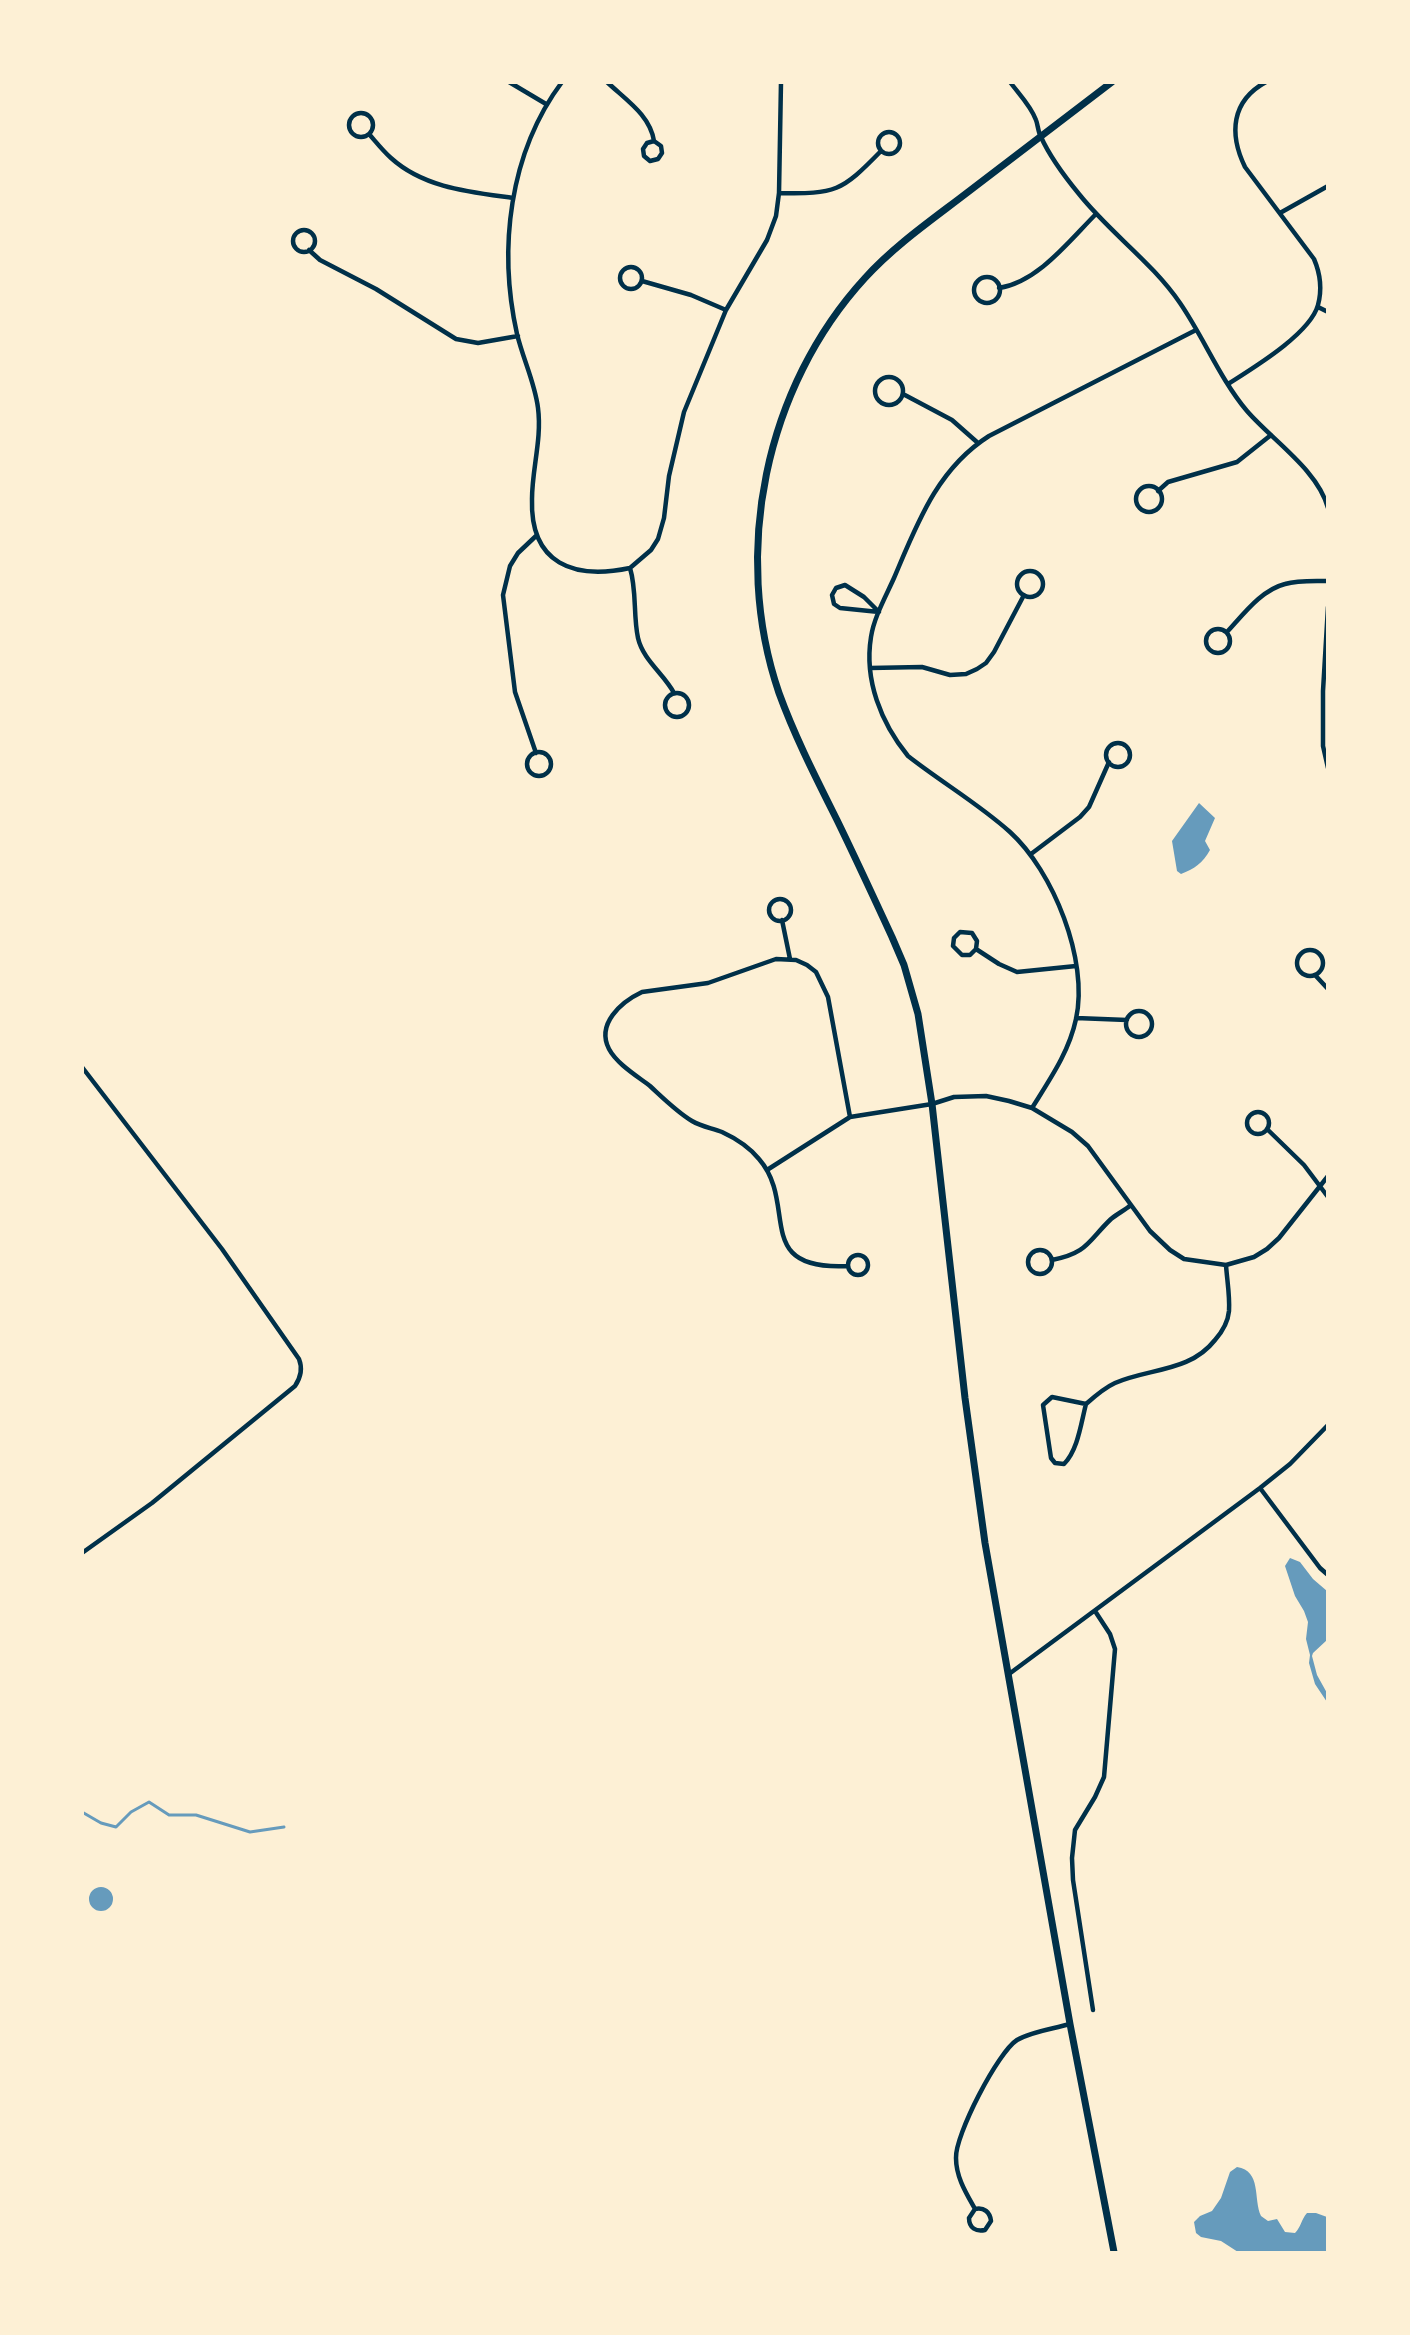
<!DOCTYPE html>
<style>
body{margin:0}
#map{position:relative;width:1410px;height:2335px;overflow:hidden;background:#fdf0d5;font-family:"Varela Round",sans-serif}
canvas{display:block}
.frame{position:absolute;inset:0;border:84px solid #fdf0d5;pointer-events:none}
</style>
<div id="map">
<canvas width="1410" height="2335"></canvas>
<div class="frame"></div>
</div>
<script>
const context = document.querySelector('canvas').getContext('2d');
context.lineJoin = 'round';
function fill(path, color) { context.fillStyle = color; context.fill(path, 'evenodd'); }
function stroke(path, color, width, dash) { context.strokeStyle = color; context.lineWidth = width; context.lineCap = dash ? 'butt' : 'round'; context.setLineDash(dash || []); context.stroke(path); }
fill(new Path2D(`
 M 1199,803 L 1215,818 L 1205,841 L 1210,850 C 1203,863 1194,869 1181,874 L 1177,871 L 1172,841 Z
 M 1290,1558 L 1300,1562 L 1313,1579 L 1327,1591 L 1327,1640 L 1313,1653 L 1312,1656 L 1317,1675 L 1327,1693 L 1327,1702 L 1315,1684 L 1309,1663 L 1310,1655 L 1306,1639 L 1308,1622 L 1304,1611 L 1295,1596 L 1285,1566 Z
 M89 1899a12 12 0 1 1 24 0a12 12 0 1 1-24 0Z
 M 1237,2167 C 1262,2171 1253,2199 1261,2216 L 1268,2221 L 1277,2219 L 1285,2232 L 1295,2233 C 1301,2227 1301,2220 1307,2213 L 1316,2213 L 1327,2217 L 1327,2252 L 1238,2252 L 1221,2241 L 1201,2237 L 1196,2233 L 1194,2222 L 1200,2216 L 1212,2211 L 1221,2198 L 1230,2172 Z`), '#669bbc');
stroke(new Path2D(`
 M 82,1812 L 101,1823 L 116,1827 L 131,1812 L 149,1802 L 169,1815 L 196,1815 L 250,1832 L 284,1827`), '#669bbc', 3);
stroke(new Path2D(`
 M 509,82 L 546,104
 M 562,82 C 509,153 498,249 517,334 C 523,359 535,383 538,408 C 542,439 532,469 532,499 C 530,564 574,580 630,568
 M 607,82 C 626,100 650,115 654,141 L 661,146 L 662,153 L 658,159 L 650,161 L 644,156 L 643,149 L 647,143 L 654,141
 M 1010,82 C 1019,94 1031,106 1036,120 C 1038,125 1038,132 1041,137 C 1050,157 1065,177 1079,194 C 1110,233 1152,262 1180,303 C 1204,338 1220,379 1247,411 C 1272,440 1318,470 1328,508
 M349 125a12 12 0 1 1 24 0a12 12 0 1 1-24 0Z
 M878 143a11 11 0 1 1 22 0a11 11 0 1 1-22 0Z
 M 369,134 C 376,142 383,151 391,158 C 424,188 470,192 513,198
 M 779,193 C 836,194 841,192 881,151
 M 1280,213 L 1328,186
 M293 241a11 11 0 1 1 22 0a11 11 0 1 1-22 0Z
 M 309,250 L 320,260 L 376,289 L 456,339 L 478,343 L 518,336
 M620 278a11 11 0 1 1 22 0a11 11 0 1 1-22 0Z
 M974 290a13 13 0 1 1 26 0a13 13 0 1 1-26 0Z
 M 642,281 L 691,295 L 726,310
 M 999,288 C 1038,282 1069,241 1096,214
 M 1318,307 L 1328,312
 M875 391a14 14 0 1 1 28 0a14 14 0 1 1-28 0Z
 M 1228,384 C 1253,368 1310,334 1318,305 C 1322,290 1320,273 1314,259 L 1245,167 C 1229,134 1231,101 1266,82
 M 903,394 L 952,420 L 978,443
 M1136 499a13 13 0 1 1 26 0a13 13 0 1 1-26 0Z
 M 1158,491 L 1168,482 L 1237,462 L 1271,435
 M1017 584a13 13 0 1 1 26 0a13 13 0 1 1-26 0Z
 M 845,585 L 864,597 L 879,612 L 840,608 L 834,604 L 832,595 L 836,588 Z
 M 1328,607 L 1323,691 L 1323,746 L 1328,768
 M1206 641a12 12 0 1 1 24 0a12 12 0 1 1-24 0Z
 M 1227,632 C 1243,615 1261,590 1285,584 C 1298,580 1314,581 1328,581
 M 870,668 L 922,667 L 950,675 L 966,674 L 977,669 L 986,663 L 994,652 L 1024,595
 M 674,693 C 664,674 643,660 638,638 C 633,615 637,591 630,568 L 651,550 L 658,539 L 664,518 L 669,476 L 684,412 L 726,310 L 767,240 L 776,216 L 779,193 L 781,82
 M665 705a12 12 0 1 1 24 0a12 12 0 1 1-24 0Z
 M1106 755a12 12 0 1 1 24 0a12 12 0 1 1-24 0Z
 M527 764a12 12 0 1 1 24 0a12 12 0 1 1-24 0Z
 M 536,753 L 515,692 L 503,595 L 510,566 L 518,553 L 537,535
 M 1031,854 L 1080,817 L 1089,807 L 1109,762
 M769 910a11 11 0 1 1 22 0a11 11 0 1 1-22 0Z
 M 782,920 L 790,959
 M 976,949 L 970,955 L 962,955 L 953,946 L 954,938 L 960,932 L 972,933 L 977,941 L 976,949 L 999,964 L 1017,972 L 1076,966
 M1297 963a13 13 0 1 1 26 0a13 13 0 1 1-26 0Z
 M 1315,975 L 1328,989
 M1126 1024a13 13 0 1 1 26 0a13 13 0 1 1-26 0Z
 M 1076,1018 L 1127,1020
 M 82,1067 L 222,1249 L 299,1359 C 303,1369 301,1377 295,1386 L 152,1503 L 82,1553
 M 1032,1108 C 1050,1079 1069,1052 1076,1019 C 1089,960 1053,871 1010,832 C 979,804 941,782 908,756 C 881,723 864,680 871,637 C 874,617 886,596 894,578 C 917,524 937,469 989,436 L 1196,330
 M1247 1123a11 11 0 1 1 22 0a11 11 0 1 1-22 0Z
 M 1267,1129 L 1304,1165 L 1328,1197
 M 767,1170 L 850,1117 L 932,1104 L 954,1097 L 986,1096 L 1009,1101 L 1032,1108 L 1072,1132 L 1088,1146 L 1150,1231 L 1170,1250 L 1184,1259 L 1226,1265 L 1254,1257 L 1267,1249 L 1279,1238 L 1328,1176
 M1028 1262a12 12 0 1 1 24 0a12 12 0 1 1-24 0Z
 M848 1265a10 10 0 1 1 20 0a10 10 0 1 1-20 0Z
 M 1052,1260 C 1088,1253 1088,1241 1111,1219 C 1117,1214 1125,1210 1131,1205
 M 848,1266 C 751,1271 799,1205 759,1159 C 750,1148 735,1138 722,1132 C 712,1128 702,1127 692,1121 C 677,1112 663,1098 650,1086 C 637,1076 617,1064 609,1049 C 596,1024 621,1002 642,992 L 708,983 L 776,959 L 796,960 L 807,965 L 816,972 L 828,997 L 850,1117
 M 1086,1404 C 1081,1423 1078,1450 1064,1464 L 1055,1463 L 1051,1458 L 1043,1405 L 1052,1397 L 1086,1404 C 1095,1396 1104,1388 1115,1383 C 1150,1368 1190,1372 1215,1340 C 1222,1332 1228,1322 1229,1311 C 1230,1296 1227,1280 1226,1265
 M 1260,1488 L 1320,1568 L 1328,1575
 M 1009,1674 L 1260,1488 L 1290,1464 L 1328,1425
 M 1093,2010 L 1073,1880 L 1072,1858 L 1075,1830 L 1095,1797 L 1104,1777 L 1115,1649 L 1110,1634 L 1095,1611
 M 975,2209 C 984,2207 990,2212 991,2221 L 985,2230 C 976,2232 969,2228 969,2218 L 975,2209 C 966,2193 956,2177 956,2158 C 955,2135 998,2052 1017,2040 C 1032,2031 1053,2029 1070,2024`), '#003049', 4.5);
stroke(new Path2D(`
 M 1112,82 C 1064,119 1016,155 968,192 C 933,219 895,245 865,278 C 765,387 731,553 779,693 C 795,737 816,778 837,820 C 856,859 874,898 892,937 L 904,965 L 918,1014 L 932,1104 L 965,1398 L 985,1543 L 1070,2024 L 1114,2252`), '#003049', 7);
</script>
